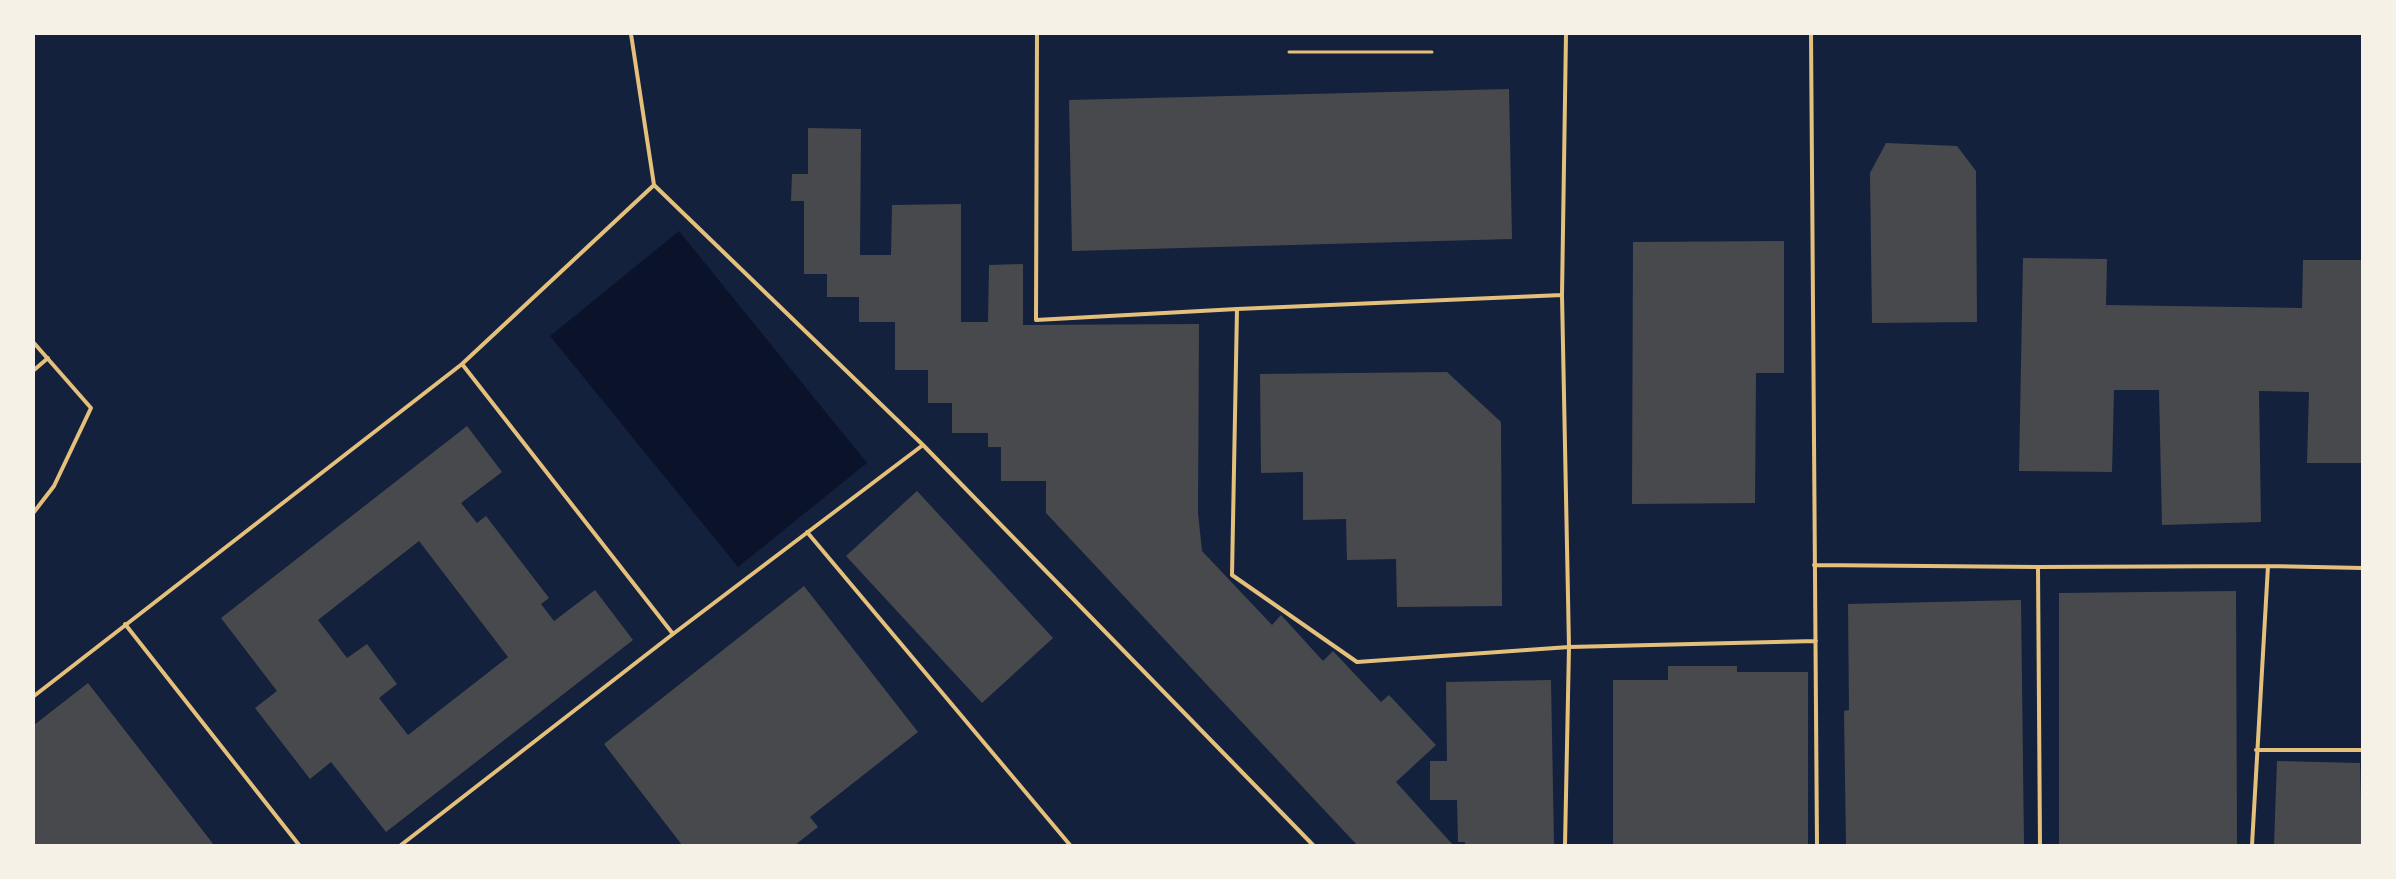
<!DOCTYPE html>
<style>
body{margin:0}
#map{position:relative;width:2396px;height:879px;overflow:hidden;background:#14213d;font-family:Cabin,sans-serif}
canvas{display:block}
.frame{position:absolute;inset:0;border:35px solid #f6f1e7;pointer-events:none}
</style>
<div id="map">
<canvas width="2396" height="879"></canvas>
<div class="frame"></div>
</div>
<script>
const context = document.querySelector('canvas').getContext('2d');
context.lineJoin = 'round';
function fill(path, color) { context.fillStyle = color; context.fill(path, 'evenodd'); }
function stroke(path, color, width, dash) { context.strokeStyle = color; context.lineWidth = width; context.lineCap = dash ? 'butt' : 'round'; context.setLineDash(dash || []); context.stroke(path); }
fill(new Path2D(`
 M 679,231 L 867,463 L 738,567 L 550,336 Z`), '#0b132b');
fill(new Path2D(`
 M 1509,89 L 1512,239 L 1072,251 L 1069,100 Z
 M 808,128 L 861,129 L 860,255 L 891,255 L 892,205 L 961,204 L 961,322 L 988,322 L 989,265 L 1023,264 L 1023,325 L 1199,324 L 1198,513 L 1202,551 L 1272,625 L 1281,615 L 1323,661 L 1333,651 L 1381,702 L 1389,695 L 1436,745 L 1396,782 L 1453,845 L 1357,845 L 1046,513 L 1046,481 L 1001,481 L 1001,447 L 988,447 L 988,433 L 952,433 L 952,403 L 928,403 L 928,370 L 895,370 L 895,322 L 859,322 L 859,297 L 827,297 L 827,274 L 804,274 L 804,201 L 791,201 L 792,174 L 808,174 Z
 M 1886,143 L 1957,146 L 1976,171 L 1977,322 L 1872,323 L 1870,173 Z
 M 1784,241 L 1784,373 L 1756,373 L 1755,503 L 1632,504 L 1633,242 Z
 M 2023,258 L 2107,259 L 2106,305 L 2302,308 L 2303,260 L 2362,260 L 2362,463 L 2307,463 L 2309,392 L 2259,391 L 2261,522 L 2162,525 L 2159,390 L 2114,390 L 2112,472 L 2019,471 Z
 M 1447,372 L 1501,422 L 1502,606 L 1397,607 L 1396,559 L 1347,560 L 1346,519 L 1303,520 L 1303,472 L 1261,473 L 1260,374 Z
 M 467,426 L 502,472 L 461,503 L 477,523 L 486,516 L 549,598 L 541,604 L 554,621 L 595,590 L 633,640 L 386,832 L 331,762 L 310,779 L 255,708 L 277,691 L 221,618 ZM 419,541 L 508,657 L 408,735 L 379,698 L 397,684 L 367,644 L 347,658 L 318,620 Z
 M 917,491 L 1053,638 L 982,703 L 846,556 Z
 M 804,586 L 918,732 L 810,817 L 818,827 L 795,845 L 682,845 L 604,744 Z
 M 2236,591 L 2237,845 L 2059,845 L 2059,593 Z
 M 2021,600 L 2024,845 L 1846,845 L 1844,711 L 1849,710 L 1848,604 Z
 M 1668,666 L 1737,666 L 1737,672 L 1808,672 L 1808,845 L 1613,845 L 1613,680 L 1668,680 Z
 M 1551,680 L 1554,845 L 1465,845 L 1465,842 L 1458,842 L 1457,800 L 1430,800 L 1430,761 L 1447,761 L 1446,682 Z
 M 88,683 L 214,845 L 34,845 L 34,725 Z
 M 2277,761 L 2360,763 L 2362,845 L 2274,845 Z`), '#48494c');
stroke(new Path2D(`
 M 1289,52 L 1432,52`), '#e5c07b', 3);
stroke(new Path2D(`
 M 1037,34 L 1036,320 L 1237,309 L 1232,575 L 1357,662 L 1569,647 L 1816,641
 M 1811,34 L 1817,845
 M 654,185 L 923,445 L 1313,845
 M 1237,309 L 1562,295
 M 34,343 L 91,408 L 54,486 L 34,512
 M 462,364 L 673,634
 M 34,370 L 48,358
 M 807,532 L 1070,845
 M 1814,565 L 2038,567 L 2268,566 L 2362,568
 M 2038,567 L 2040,845
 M 125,624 L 299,845
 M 34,696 L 462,364 L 654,185 L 631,34
 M 2256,750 L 2362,750
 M 401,845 L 673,634 L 923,445
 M 1565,845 L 1569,647 L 1562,295 L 1566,34
 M 2252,845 L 2268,566`), '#e5c07b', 4);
</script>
